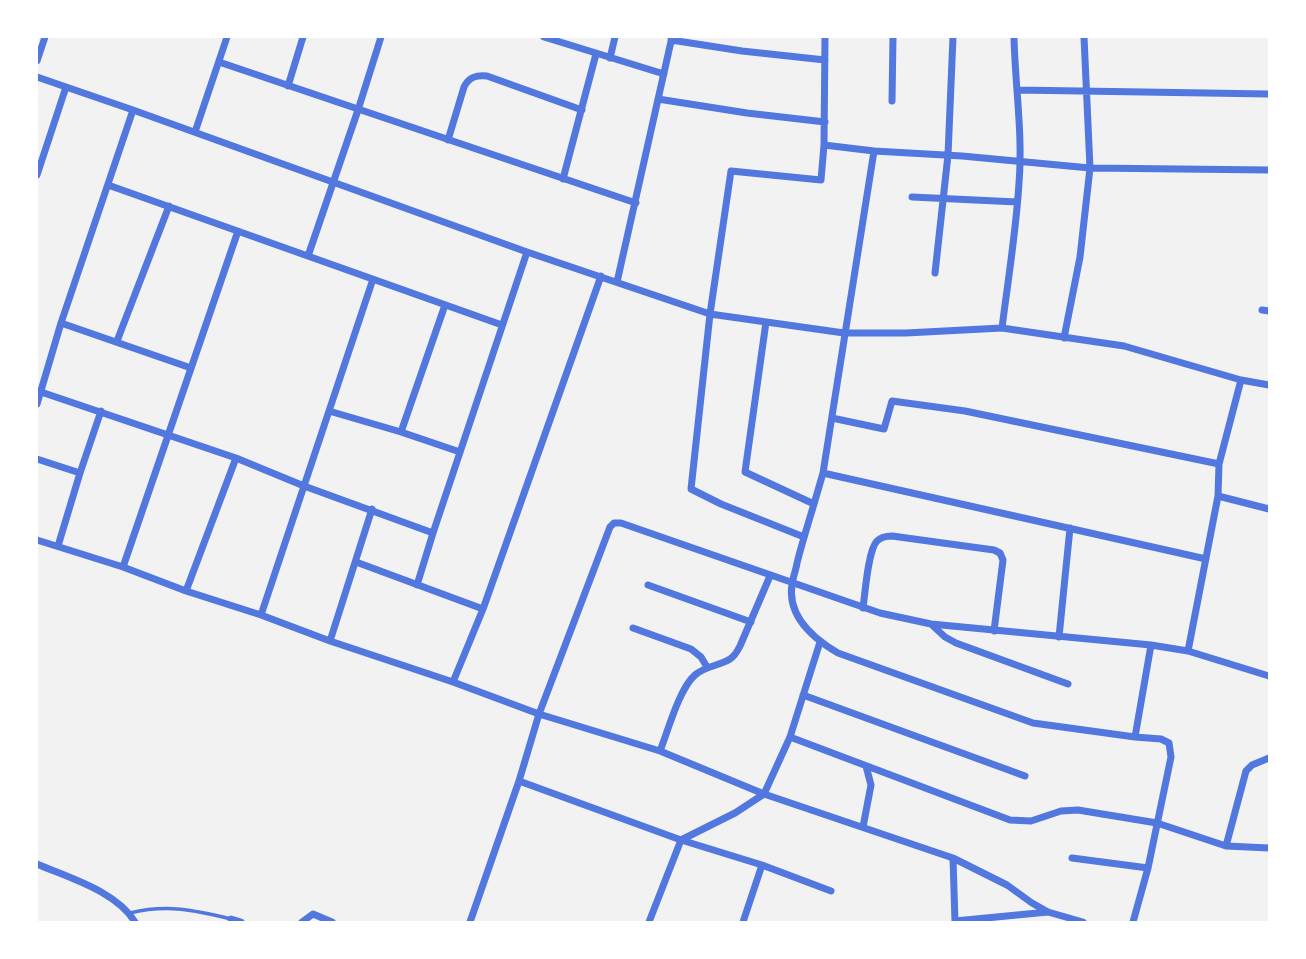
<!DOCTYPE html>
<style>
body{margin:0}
#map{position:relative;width:1306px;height:959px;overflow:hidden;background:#f2f2f2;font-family:Montserrat,sans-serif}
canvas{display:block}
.frame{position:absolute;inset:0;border:38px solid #fff;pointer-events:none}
</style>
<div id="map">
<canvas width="1306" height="959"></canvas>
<div class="frame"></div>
</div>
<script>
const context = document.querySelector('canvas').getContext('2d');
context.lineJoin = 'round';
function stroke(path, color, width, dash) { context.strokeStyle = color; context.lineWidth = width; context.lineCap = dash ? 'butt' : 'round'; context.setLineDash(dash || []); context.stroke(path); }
stroke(new Path2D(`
 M 130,913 C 167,904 194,910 231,919`), '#5277de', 3.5);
stroke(new Path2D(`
 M 544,37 L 664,74
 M 671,40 L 742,51 L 825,60
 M 610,58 L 615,37
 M 37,61 L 45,37
 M 219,62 L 636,203
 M 37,77 L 133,110 L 527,252 L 710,314 L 844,333 L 906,333 L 1002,328 L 1124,346 L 1241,380 L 1219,464 L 1218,496 L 1188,651
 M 288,86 L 303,37
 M 1017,90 L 1269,94
 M 658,99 L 747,113 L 825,122
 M 892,101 L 893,37
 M 195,132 L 227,37
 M 448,140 L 464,87 C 469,77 476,75 487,76 L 582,110
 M 824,145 L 825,37
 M 37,175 L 66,87
 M 563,179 L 596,54
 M 108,185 L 502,325
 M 912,197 L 1017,202
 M 308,256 L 358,110 L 381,37
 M 935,273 L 948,155 L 953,37
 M 617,282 L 672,37
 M 1262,310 L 1269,311
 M 766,322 L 745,472 L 814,504 L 823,473
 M 61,323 L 191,368
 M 1002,328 C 1008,280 1016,232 1019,183 C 1023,134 1015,85 1014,37
 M 1064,338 L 1080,257 L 1090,168 L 1084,37
 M 117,341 L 169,206
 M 1241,380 L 1269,385
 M 41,392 L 236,458 L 304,486 L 433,533
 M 37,404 L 61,323 L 133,110
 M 329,411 L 401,432 L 460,452
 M 832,418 L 884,429 L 892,401 L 965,411 L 1219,464
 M 401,432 L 445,305
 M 37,459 L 80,473
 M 1218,496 L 1269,509
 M 814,504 C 808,524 802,543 797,563 C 796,570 793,577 792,584 C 787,616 814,639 838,653 L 1033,723 L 1135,737 L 1161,739 L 1169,743 L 1171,757 L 1148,868 L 1133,922
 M 804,537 L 721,504 L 691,489 L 710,314 L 731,171 L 821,180 L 824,145 L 874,151
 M 37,540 L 123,567 L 186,591 L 261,615 L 330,641 L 453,682 L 539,714 L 660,751 L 764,794 L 953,858 L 1007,885 L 1032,903 L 1048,912 L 1083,922
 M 58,546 L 80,473 L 101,411
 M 1206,559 L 823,473 L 874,151 L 962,156 L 1090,168 L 1269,170
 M 356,562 L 483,609
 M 123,567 L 238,231
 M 417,585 L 433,533 L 527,252
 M 648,585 L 751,622
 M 186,591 L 236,458
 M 863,608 C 865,594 868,550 877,541 C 881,537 886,536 892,536 L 994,550 L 1000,553 L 1003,560 L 994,631
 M 261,615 L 373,279
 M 932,625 L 945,637 L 956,643 L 1068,684
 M 633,628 L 691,649 L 701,657 L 707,667
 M 1059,637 L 1070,528
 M 330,641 L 372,509
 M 453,682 L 483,609 L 601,276
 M 803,695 L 1025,776
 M 790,737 L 1010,820 L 1031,821 L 1061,811 L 1078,810 L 1157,823 L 1226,846 L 1269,848
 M 1135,737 L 1151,645
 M 660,751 C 668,731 679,689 695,675 C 705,666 719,666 730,659 C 735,656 738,650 740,646 L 770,576
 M 519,781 L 681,840 L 762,865 L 831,891
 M 863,827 L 871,785 L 866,766
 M 1226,846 L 1246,771 L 1252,765 L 1269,758
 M 953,858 L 955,922
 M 1072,858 L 1148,868
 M 37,864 C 69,878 116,891 135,922
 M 231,919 L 241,922
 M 955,921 L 1048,912
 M 302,922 L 313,914 L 332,922
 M 470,922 L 519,781 L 539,714 L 610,527 L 614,523 L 621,523 L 880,613 L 931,624 L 1151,645 L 1188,651 L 1269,676
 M 649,922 L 681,840 L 735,813 L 764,794 L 790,737 L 820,642
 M 743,922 L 762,865`), '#5277de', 7);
</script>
